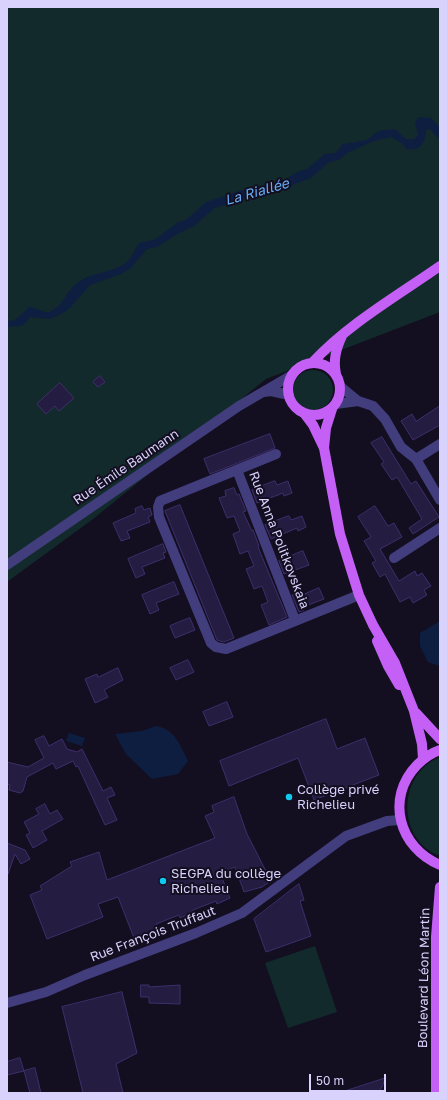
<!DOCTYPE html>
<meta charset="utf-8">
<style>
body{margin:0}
#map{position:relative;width:447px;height:1100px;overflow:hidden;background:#130f21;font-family:"Golos Text",sans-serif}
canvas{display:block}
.frame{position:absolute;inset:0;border:8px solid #d9d2fc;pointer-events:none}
.scale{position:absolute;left:309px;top:1074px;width:77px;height:18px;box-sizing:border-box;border:2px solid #d9d2fc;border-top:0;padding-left:5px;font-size:12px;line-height:14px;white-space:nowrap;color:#d9d2fc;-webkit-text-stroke:3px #130f21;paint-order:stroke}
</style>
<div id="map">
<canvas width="447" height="1100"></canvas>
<div class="frame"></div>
<div class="scale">50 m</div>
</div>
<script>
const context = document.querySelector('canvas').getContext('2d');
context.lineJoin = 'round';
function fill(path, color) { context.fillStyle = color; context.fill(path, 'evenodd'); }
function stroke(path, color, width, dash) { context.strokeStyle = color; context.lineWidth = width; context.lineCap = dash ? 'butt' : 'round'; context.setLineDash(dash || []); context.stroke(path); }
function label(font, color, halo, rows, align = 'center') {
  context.font = font + ' "Golos Text",sans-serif'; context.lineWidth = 4; context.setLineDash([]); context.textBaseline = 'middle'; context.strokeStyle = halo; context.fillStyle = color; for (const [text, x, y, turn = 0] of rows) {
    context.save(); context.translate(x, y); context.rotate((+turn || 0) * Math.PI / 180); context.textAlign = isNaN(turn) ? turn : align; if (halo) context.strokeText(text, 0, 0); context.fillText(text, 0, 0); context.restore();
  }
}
fill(new Path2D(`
 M 7,7 L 440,7 L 440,312 L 266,379 L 93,519 L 7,582 Z
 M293 390a20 20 0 1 1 40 0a20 20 0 1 1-40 0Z
 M 440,757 L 440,856 C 396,840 397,774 440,757 Z
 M 315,946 L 337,1012 L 288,1028 L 265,963 Z`), '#122a2b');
fill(new Path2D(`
 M 419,117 L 431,118 L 440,127 L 440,141 L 430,129 L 426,130 C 426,142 420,152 406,149 L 403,144 L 391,137 L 374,141 L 349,152 L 339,160 L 329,162 L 311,178 L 297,183 L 284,190 L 246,198 L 215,208 L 194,226 L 179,233 L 157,247 L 147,249 L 131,268 L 121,274 L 90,285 L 69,309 L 61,314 L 50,319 L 31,317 L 22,326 L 7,327 L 7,321 C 18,321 22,313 29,307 C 35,307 44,313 49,312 C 63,307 66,291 77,283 C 92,271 113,274 128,261 C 133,256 135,248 139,243 L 154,240 L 177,223 L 187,219 L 206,202 L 245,189 L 279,183 L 297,172 L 307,169 L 325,154 L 335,153 L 343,144 L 367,140 L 378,131 L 395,129 L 406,139 L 414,139 L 418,135 L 415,122 Z
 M 440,621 L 440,666 L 428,662 L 420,646 L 420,633 Z
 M 156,726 C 175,729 180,745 188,761 L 178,774 L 152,779 L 126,754 L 115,734 L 142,731 Z
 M 69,733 L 85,738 L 82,746 L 66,741 Z`), '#0e1e41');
const building = new Path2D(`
 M 100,376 L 105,382 L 98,387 L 93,382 Z
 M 60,383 L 74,398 L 59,411 L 55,406 L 46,414 L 37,404 Z
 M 440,406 L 440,425 L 413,440 L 401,421 L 412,414 L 416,421 Z
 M 270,434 L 275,448 L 210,474 L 204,459 Z
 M 382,437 L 411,484 L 416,481 L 439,517 L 413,534 L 409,528 L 422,519 L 397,477 L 392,480 L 381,464 L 384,462 L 371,443 Z
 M 275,481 L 277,485 L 288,481 L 292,493 L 284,496 L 283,493 L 257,503 L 252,490 Z
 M 234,488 L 237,495 L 239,494 L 246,511 L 243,512 L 252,531 L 253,530 L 259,546 L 258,547 L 287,617 L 269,625 L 261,605 L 268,602 L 262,586 L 254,589 L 246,569 L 254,566 L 248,551 L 240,554 L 233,534 L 240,531 L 234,516 L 227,518 L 219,498 L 226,496 L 225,491 Z
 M 180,505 L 234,638 L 224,642 L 217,640 L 165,511 Z
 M 142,506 L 144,510 L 150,508 L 152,515 L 148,517 L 150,522 L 127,531 L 130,538 L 121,541 L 113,523 L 136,513 L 135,509 Z
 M 375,506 L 388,526 L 394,523 L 402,537 L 380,549 L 399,581 L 415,571 L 417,576 L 422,573 L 431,586 L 424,590 L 427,595 L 413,603 L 410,597 L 400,602 L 385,574 L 380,577 L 372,563 L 376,561 L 364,541 L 371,537 L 358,517 Z
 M 289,516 L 291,520 L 302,516 L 306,527 L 298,531 L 297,528 L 271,539 L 265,525 Z
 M 163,544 L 166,552 L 163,553 L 165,558 L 142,567 L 145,574 L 136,578 L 128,559 Z
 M 303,551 L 309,565 L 284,574 L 279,561 Z
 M 174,582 L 179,594 L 156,603 L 159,610 L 150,614 L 142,595 Z
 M 319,588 L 324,599 L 303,607 L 304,610 L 299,612 L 292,595 L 298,593 L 299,596 Z
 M 190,618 L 195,630 L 175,638 L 170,626 Z
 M 188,660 L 194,672 L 176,680 L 170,668 Z
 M 118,668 L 123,680 L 104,690 L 108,697 L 95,703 L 85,679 L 97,674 L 98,677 Z
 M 227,702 L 233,717 L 209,726 L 203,712 Z
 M 326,719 L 337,749 L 365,738 L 379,775 L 314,800 L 298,758 L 229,786 L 220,761 Z
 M 44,736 L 49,746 L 62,739 L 67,749 L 77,752 L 82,749 L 103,791 L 111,787 L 115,795 L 107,798 L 117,820 L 105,825 L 78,766 L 76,767 L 73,761 L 56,769 L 53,763 L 27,777 L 23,791 L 20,793 L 9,790 L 10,785 L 7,784 L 7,762 L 28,767 L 44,758 L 35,740 Z
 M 234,797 L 247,834 L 271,881 L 262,887 L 244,892 L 235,867 L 220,873 L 230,898 L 217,904 L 216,901 L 193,910 L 194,912 L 180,918 L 179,915 L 156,924 L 158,929 L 134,938 L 118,897 L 98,904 L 103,917 L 47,939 L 30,895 L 42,890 L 40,886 L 72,866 L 70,862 L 99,852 L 107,880 L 215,838 L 205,816 L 214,812 L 212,806 Z
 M 45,804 L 50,814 L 57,810 L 63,819 L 42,831 L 47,840 L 33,848 L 26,835 L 30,833 L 24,822 L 39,814 L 36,809 Z
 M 7,843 L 25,850 L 30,859 L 21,864 L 15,854 L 8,874 L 7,873 Z
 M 299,884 L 304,900 L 300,901 L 311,936 L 266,952 L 254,919 Z
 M 141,985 L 149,985 L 149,987 L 180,985 L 180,1004 L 149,1003 L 149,997 L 141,997 Z
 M 122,992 L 137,1053 L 116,1064 L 123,1093 L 83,1093 L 62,1007 Z
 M 20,1058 L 24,1071 L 7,1075 L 7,1062 Z
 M 35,1068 L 41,1093 L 30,1093 L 24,1071 Z
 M 386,1078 L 379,1093 L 347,1093 L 346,1091 Z`);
fill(building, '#251c41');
stroke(building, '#3e2f6c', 1);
stroke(new Path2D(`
 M 264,392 L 271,391 L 289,395
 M 358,401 L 373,406 L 385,419 L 401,447 L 416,459 L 440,500
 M 336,404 L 358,401 L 341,387
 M 276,454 L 160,501 L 158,507 L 159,517 L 211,643 L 216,647 L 226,649 L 359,595
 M 416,459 L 440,444
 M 237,470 L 295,620
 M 394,558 L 440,528
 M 7,565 L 239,406 L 292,375
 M 7,1003 L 46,992 L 85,975 L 196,933 L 242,913 L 346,836 L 387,821 L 400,820`), '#423d7d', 10);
stroke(new Path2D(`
 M288 389a26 26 0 1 1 52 0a26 26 0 1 1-52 0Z
 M 312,363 C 348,324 397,296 440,266
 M 336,374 C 333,360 336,349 342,336
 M 332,409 L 326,428 L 324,448 L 340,534 L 359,595 L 373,625 L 395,663 L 414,711 L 422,744 L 423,759
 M 304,413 L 313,425 L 324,448
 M 377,641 L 388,666 L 399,685
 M 416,713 L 440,739
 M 440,750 C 431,753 423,759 417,765 C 385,798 399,848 440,865
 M 436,1093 L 436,937 L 440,887`), '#c560f6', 10);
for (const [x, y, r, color] of [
 [289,797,4,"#0ecaec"],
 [163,881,4,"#0ecaec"]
]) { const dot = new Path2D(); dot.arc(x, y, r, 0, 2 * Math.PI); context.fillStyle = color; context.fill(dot); stroke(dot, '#130f21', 1.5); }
label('13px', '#d9d2fc', '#130f21', [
 ["Rue Émile Baumann",126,467,-34],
 ["Rue Anna Politkovskaia",279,540,69],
 ["Rue François Truffaut",153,934,-21],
 ["Boulevard Léon Martin",424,978,-89]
]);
label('13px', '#d9d2fc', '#130f21', [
 ["Collège privé",297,790],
 ["Richelieu",297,805],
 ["SEGPA du collège",171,874],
 ["Richelieu",171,889]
], 'left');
label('italic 14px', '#66acf6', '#130f21', [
 ["La Riallée",257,192,-16]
]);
</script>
